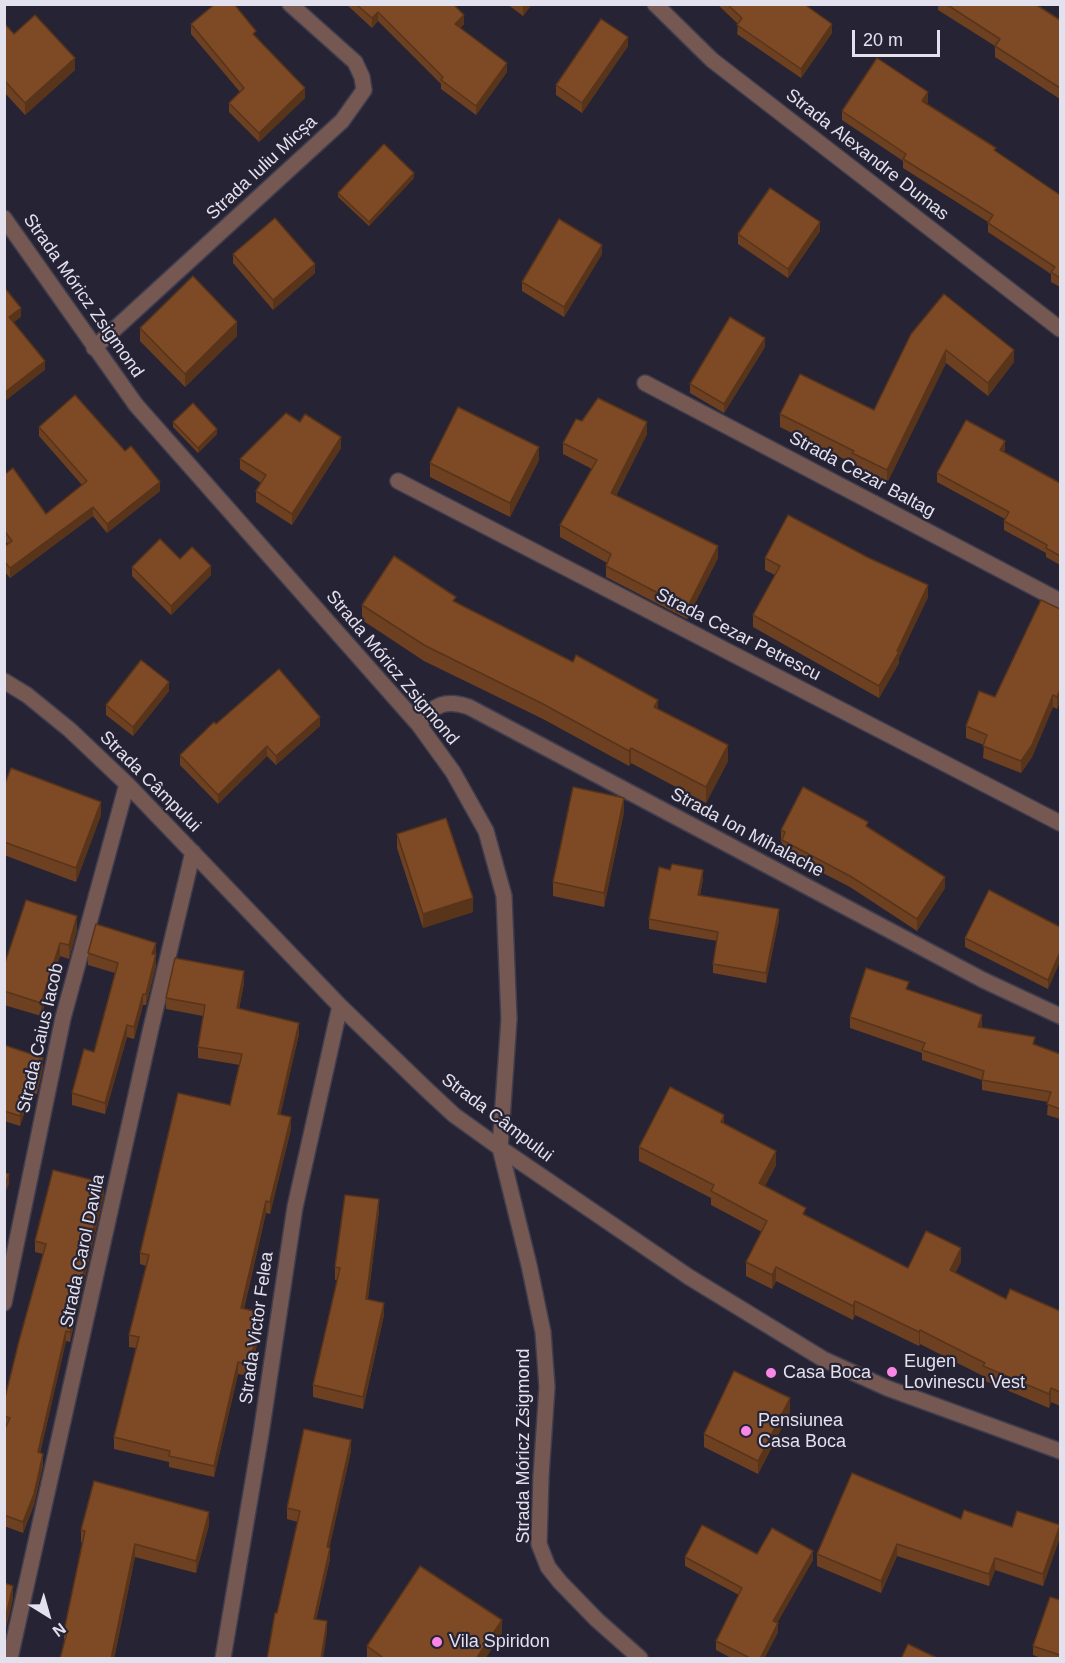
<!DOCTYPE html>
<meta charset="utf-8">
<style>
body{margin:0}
#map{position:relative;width:1065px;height:1663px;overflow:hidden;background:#262334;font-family:Helvetica,sans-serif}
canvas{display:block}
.frame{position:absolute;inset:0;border:6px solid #e3e1ed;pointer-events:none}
.north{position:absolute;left:18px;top:1585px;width:60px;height:60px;-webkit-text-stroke:4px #262334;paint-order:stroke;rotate:143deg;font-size:16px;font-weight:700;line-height:24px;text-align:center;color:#e3e1ed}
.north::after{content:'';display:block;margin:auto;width:21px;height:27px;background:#e3e1ed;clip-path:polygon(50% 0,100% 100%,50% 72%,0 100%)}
.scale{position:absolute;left:852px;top:30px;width:88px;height:27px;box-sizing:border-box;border:3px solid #e3e1ed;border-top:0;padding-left:8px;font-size:18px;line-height:21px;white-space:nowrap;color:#e3e1ed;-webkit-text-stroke:4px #262334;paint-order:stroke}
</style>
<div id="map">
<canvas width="1065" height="1663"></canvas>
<div class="frame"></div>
<div class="north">N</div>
<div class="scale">20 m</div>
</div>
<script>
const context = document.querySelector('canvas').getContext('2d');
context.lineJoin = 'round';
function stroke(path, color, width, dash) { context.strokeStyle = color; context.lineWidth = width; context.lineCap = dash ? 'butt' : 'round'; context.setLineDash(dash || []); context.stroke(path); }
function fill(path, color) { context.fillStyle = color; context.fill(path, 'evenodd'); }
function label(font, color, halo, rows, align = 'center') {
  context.font = font + ' Helvetica,sans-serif'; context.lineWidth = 4.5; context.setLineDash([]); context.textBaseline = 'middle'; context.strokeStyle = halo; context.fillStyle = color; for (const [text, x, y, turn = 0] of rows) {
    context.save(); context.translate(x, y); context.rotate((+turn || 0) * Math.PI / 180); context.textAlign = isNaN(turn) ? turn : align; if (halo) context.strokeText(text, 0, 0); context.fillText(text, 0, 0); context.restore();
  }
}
const minor = new Path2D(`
 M 655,4 L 712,60 L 1060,329
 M 4,218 L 136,405 L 419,725 L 453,772 L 486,831 L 504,896 L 509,1019 L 500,1148 L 529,1265 L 543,1332 L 547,1387 L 541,1476 L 539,1544 L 548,1567 L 560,1582 L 597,1620 L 640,1658
 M 94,348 L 342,121 L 364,90 L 362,77 L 355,62 L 290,4
 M 645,383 L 1060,601
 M 398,481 L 1060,823
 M 4,681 L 27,695 L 70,730 L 127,784 L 340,1006 L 426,1089 L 454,1115 L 500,1148 L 689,1277 L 823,1359 L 887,1388 L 1060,1451
 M 419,725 C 433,704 446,699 469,707 L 983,980 L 1060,1016
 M 4,1303 L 63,1018 L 127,784
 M 10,1658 L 151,1028 L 193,852
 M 223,1658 L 261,1434 L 295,1207 L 340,1006`);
stroke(minor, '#403e4e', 18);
stroke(minor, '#755852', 15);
fill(new Path2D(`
 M 346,4 L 453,4 L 464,24 L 460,28 L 507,72 L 476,115 L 441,89 L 441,84 L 378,21 L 372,28 Z
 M 507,4 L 532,4 L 523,16 Z
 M 717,4 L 804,4 L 832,33 L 801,78 L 737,34 L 738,24 Z
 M 938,4 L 1035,4 L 1060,20 L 1060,99 L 995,57 L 995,46 L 938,10 Z
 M 4,23 L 14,34 L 75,70 L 25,115 L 4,92 Z
 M 191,24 L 256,38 L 305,98 L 259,142 L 229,112 L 229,103 L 240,92 L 191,34 Z
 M 628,46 L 582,113 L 556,95 L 556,85 Z
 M 928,102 L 926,104 L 1060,195 L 1060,287 L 1051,282 L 1051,274 L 988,232 L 988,222 L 903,168 L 903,161 L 842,120 L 842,111 Z
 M 414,178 L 369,226 L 338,197 L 338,193 Z
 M 820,231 L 788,278 L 738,244 L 738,234 Z
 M 233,254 L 315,273 L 273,310 L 233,263 Z
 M 602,254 L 564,317 L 522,291 L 522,282 Z
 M 140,328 L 237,336 L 185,387 L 140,341 Z
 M 911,334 L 1014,362 L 988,396 L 946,363 L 887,483 L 852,466 L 852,463 L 780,427 L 780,414 L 874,410 Z
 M 765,347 L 724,413 L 690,393 L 690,384 Z
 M 582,421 L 647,434 L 616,496 L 718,558 L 687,619 L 606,577 L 606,566 L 607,563 L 560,537 L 560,525 L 592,469 L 563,454 L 563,443 Z
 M 173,422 L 217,434 L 198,453 L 173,427 Z
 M 39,427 L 160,491 L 107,533 L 93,516 L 10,578 L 4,571 L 4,547 L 8,544 L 4,540 L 4,475 L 46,514 L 82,485 L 39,436 Z
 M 341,448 L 292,525 L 256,502 L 256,491 L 261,483 L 240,469 L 240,459 Z
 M 1005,450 L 1004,452 L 1060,483 L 1060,565 L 1046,557 L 1046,553 L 1004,530 L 1004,521 L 1005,519 L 937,482 L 937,473 Z
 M 539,460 L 510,517 L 430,477 L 430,463 Z
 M 765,558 L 928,597 L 899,658 L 899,663 L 879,698 L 753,627 L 753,615 L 775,575 L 765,570 Z
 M 180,559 L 211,575 L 171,615 L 132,576 L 132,567 Z
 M 456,602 L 658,709 L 728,761 L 706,803 L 631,763 L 629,766 L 543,719 L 424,661 L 362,620 L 362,605 Z
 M 1060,609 L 1060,702 L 1057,709 L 1053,707 L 1032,757 L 1021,773 L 983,758 L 984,745 L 966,738 L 966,726 L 995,697 Z
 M 169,691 L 133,736 L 106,715 L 106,705 Z
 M 320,726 L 276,765 L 267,756 L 218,804 L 180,765 L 180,755 Z
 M 4,786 L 101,815 L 76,882 L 4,855 Z
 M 624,812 L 604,907 L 553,896 L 553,882 Z
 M 868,827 L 945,888 L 917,931 L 850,887 L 782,852 L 782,842 L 781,842 L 781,830 Z
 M 397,834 L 473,912 L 423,928 L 397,848 Z
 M 703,879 L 700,895 L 779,919 L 766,983 L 713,973 L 713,964 L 717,941 L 649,929 L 649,919 Z
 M 1060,927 L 1060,961 L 1048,989 L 965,947 L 965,938 Z
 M 77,930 L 69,959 L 60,956 L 41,1016 L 4,1005 L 4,966 Z
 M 156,943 L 156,966 L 146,1005 L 143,1005 L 134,1039 L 127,1037 L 105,1114 L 72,1105 L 72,1093 L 94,1052 L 115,973 L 88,965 L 88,953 Z
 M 244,983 L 239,1009 L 299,1034 L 280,1115 L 291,1129 L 270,1214 L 266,1213 L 244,1309 L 262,1325 L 249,1376 L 238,1374 L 214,1477 L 169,1467 L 169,1462 L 114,1449 L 114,1437 L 136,1348 L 129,1347 L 129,1335 L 146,1266 L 140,1264 L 140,1253 L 230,1105 L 240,1065 L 198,1058 L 198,1047 L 203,1016 L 166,1009 L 166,998 Z
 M 909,990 L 982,1026 L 981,1028 L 1060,1054 L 1060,1119 L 1047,1115 L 1048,1102 L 982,1090 L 982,1080 L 922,1060 L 922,1053 L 850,1028 L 850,1017 Z
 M 4,1045 L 43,1067 L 37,1094 L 31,1093 L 20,1126 L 4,1121 Z
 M 724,1124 L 776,1165 L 765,1186 L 806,1216 L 908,1268 L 961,1262 L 955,1273 L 1006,1299 L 1060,1311 L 1060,1406 L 1051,1402 L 1049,1408 L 983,1380 L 983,1376 L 920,1344 L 919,1346 L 855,1315 L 853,1320 L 776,1281 L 772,1289 L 746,1276 L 746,1262 L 762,1232 L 711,1205 L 711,1198 L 639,1161 L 639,1147 Z
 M 104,1194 L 70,1342 L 66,1341 L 40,1453 L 43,1465 L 34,1505 L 23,1533 L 4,1526 L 4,1432 L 6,1427 L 4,1427 L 4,1402 L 43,1254 L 35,1252 L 35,1241 Z
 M 379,1211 L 368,1299 L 384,1315 L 363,1409 L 313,1397 L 313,1385 L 337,1280 L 335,1280 L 335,1267 Z
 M 790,1412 L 758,1474 L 704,1447 L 704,1434 Z
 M 351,1451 L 329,1548 L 330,1559 L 316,1619 L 327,1632 L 277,1613 L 298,1522 L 287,1519 L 287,1508 Z
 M 961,1519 L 1012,1527 L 1060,1537 L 1043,1586 L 995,1570 L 989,1586 L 897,1556 L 881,1593 L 817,1566 L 817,1554 Z
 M 209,1525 L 196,1573 L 135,1557 L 114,1659 L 60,1659 L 64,1644 L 64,1631 L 82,1543 L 81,1542 L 81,1530 Z
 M 757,1554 L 813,1560 L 777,1623 L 778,1632 L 764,1659 L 733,1659 L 716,1650 L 716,1641 L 739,1595 L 685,1566 L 685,1557 Z
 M 1060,1600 L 1060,1659 L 1043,1659 L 1033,1655 L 1033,1646 Z
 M 502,1633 L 485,1659 L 367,1659 L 367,1646 Z`), '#6c4020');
fill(new Path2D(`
 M 523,4 L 532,4 L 523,16 Z
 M 378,12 L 378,21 L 372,28 L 372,18 Z
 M 464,15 L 464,24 L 455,34 L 455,24 Z
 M 832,24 L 832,33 L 801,78 L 801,69 Z
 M 628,37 L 628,46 L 582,113 L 582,103 Z
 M 75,58 L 75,70 L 25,115 L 25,103 Z
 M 507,63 L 507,72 L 476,115 L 476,106 Z
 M 305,88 L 305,98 L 259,142 L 259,133 Z
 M 928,92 L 928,102 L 922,111 L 922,101 Z
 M 414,173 L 414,178 L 369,226 L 369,222 Z
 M 820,222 L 820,231 L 788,278 L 788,269 Z
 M 602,245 L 602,254 L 564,317 L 564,307 Z
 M 315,264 L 315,273 L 273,310 L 273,300 Z
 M 21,308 L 21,317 L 9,326 L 9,317 Z
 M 237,322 L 237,336 L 185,387 L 185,374 Z
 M 765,338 L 765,347 L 724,413 L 724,404 Z
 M 946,350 L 946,363 L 887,483 L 887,470 Z
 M 1014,350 L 1014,362 L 988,396 L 988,383 Z
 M 45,361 L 45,370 L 4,402 L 4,393 Z
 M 647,422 L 647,434 L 611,505 L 611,493 Z
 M 217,429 L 217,434 L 198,453 L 198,448 Z
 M 341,437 L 341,448 L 292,525 L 292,514 Z
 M 1005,441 L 1005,450 L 1000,459 L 1000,450 Z
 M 539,447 L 539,460 L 510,517 L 510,503 Z
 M 160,482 L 160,491 L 107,533 L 107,524 Z
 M 93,507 L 93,516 L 10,578 L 10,568 Z
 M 718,546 L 718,558 L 687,619 L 687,608 Z
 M 211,566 L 211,575 L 171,615 L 171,606 Z
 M 928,585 L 928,597 L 899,658 L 899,663 L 879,698 L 879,686 Z
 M 169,682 L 169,691 L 133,736 L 133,727 Z
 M 1060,690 L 1060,702 L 1057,709 L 1057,697 Z
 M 1053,695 L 1053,707 L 1032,757 L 1021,773 L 1021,761 Z
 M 658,700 L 658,715 L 654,707 Z
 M 320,717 L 320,726 L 276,765 L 276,756 Z
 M 728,745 L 728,761 L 706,803 L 706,787 Z
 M 267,746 L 267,756 L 218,804 L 218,795 Z
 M 631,748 L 631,763 L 629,766 L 629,751 Z
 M 624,798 L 624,812 L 604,907 L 604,893 Z
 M 101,802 L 101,815 L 76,882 L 76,868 Z
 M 703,870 L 703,879 L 698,904 L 698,895 Z
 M 945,877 L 945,888 L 917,931 L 917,919 Z
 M 473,898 L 473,912 L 423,928 L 423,914 Z
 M 779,909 L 779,919 L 766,983 L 766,973 Z
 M 77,916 L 77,930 L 69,959 L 69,945 Z
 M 60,943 L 60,956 L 41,1016 L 41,1003 Z
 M 156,943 L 156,954 L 152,954 Z
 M 1060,952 L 1060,961 L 1048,989 L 1048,980 Z
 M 156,954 L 156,966 L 146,1005 L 146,994 Z
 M 244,971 L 244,983 L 237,1020 L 237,1008 Z
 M 143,994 L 143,1005 L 134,1039 L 134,1027 Z
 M 982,1015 L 982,1026 L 978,1038 L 978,1027 Z
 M 299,1023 L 299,1034 L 278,1126 L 278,1114 Z
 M 127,1025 L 127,1037 L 105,1114 L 105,1103 Z
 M 43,1058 L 43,1067 L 37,1094 L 37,1085 Z
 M 31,1083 L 31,1093 L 20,1126 L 20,1116 Z
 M 724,1115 L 724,1129 L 721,1122 Z
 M 291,1117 L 291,1129 L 270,1214 L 270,1202 Z
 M 776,1151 L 776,1165 L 759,1197 L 759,1183 Z
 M 9,1174 L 9,1184 L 4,1195 L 4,1186 Z
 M 104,1183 L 104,1194 L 70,1342 L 70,1332 Z
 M 379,1199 L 379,1211 L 366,1311 L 366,1299 Z
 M 266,1201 L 266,1213 L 241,1319 L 241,1308 Z
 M 961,1248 L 961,1262 L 950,1284 L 950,1270 Z
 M 776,1267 L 776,1281 L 772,1289 L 772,1275 Z
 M 855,1301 L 855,1315 L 853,1320 L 853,1306 Z
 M 384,1303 L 384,1315 L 363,1409 L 363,1397 Z
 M 262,1313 L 262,1325 L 249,1376 L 249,1365 Z
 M 920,1330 L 920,1344 L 919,1346 L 919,1332 Z
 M 66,1331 L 66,1341 L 38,1463 L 38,1452 Z
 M 238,1362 L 238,1374 L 214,1477 L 214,1466 Z
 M 1051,1388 L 1051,1402 L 1049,1408 L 1049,1394 Z
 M 790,1398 L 790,1412 L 758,1474 L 758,1461 Z
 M 351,1440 L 351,1451 L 327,1559 L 327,1547 Z
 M 43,1454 L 43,1465 L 34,1505 L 23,1533 L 23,1522 Z
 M 209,1512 L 209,1525 L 196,1573 L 196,1561 Z
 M 1060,1525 L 1060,1537 L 1043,1586 L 1043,1574 Z
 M 135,1544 L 135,1557 L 114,1659 L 111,1659 Z
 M 897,1544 L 897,1556 L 881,1593 L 881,1581 Z
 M 330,1548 L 330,1559 L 314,1630 L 314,1619 Z
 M 813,1551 L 813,1560 L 773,1630 L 773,1621 Z
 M 995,1558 L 995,1570 L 989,1586 L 989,1574 Z
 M 13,1586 L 13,1599 L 4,1638 L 4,1624 Z
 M 502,1620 L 502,1633 L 485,1659 L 476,1659 Z
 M 327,1621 L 327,1632 L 323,1659 L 321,1659 Z
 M 778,1623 L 778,1632 L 764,1659 L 760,1659 Z`), '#58341a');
const building = new Path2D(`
 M 215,4 L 234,4 L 256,31 L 253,34 L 305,88 L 259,133 L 229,103 L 244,88 L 191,24 Z
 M 356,4 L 453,4 L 464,15 L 455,24 L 507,63 L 476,106 L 441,80 L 443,77 L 378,12 L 372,18 Z
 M 727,4 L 804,4 L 832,24 L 801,69 L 737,25 L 742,18 Z
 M 946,4 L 1035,4 L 1060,20 L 1060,88 L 995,46 L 1000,39 Z
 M 35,15 L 75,58 L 25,103 L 4,80 L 4,23 L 14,34 Z
 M 601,19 L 628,37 L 582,103 L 556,85 Z
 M 877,58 L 928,92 L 922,101 L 996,148 L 994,150 L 1060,195 L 1060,278 L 1051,272 L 1055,267 L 988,223 L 993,215 L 903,159 L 906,154 L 842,111 Z
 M 384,144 L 414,173 L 369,222 L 338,193 Z
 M 770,188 L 820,222 L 788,269 L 738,234 Z
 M 275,218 L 315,264 L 273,300 L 233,254 Z
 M 559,219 L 602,245 L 564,307 L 522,282 Z
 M 193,276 L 237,322 L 185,374 L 140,328 Z
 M 4,287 L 21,308 L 9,317 L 45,361 L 4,393 Z
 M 944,294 L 1014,350 L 988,383 L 946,350 L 887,470 L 852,453 L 854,451 L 780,414 L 800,374 L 874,410 L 911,334 Z
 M 730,317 L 765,338 L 724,404 L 690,384 Z
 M 75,395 L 125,451 L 131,446 L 160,482 L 107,524 L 93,507 L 10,568 L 4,561 L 4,547 L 12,541 L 4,530 L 4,475 L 13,468 L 46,514 L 87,481 L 39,427 Z
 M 598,398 L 647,422 L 611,493 L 718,546 L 687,608 L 606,566 L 611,554 L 560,525 L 597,460 L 563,443 L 576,419 L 582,421 Z
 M 193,403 L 217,429 L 198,448 L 173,422 Z
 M 458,407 L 539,447 L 510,503 L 430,463 Z
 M 286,413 L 300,422 L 305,414 L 341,437 L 292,514 L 256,491 L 266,475 L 240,459 Z
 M 966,420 L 1005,441 L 1000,450 L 1060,483 L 1060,556 L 1046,548 L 1047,545 L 1004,521 L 1009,512 L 937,473 Z
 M 788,515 L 869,558 L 928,585 L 897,651 L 899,652 L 879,686 L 753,615 L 780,566 L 765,558 Z
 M 160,539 L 180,559 L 192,547 L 211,566 L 171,606 L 132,567 Z
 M 394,556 L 456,597 L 453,601 L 573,662 L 576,655 L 658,700 L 654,707 L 728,745 L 706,787 L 631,748 L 629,751 L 543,704 L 424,645 L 362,605 Z
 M 1041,600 L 1060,609 L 1060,690 L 1057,697 L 1053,695 L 1032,745 L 1021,761 L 983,746 L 987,735 L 966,726 L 979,691 L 995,697 Z
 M 141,660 L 169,682 L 133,727 L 106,705 Z
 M 279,669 L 320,717 L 276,756 L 267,746 L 218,795 L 180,755 L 214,722 L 216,724 Z
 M 11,768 L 101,802 L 76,868 L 4,842 L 4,786 Z
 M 573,787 L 624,798 L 604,893 L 553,882 Z
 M 803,787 L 868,822 L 866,826 L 945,877 L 917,919 L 850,876 L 782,840 L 785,832 L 781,830 Z
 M 446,818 L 473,898 L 423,914 L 397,834 Z
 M 672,864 L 703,870 L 698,895 L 779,909 L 766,973 L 713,964 L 718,932 L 649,919 L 659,867 L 670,870 Z
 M 989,890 L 1060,927 L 1060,952 L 1048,980 L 965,938 Z
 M 26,900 L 77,916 L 69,945 L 60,943 L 41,1003 L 4,991 L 4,966 Z
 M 96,924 L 156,943 L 152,954 L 156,954 L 146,994 L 143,994 L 134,1027 L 127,1025 L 105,1103 L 72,1093 L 84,1049 L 94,1052 L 118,963 L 88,953 Z
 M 175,958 L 244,971 L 237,1008 L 299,1023 L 278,1114 L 291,1117 L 270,1202 L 266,1201 L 241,1308 L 262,1313 L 249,1365 L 238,1362 L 214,1466 L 169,1456 L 170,1451 L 114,1437 L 139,1337 L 129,1335 L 149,1255 L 140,1253 L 178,1093 L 230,1105 L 242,1054 L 198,1047 L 205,1005 L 166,998 Z
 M 866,968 L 909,982 L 906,989 L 982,1015 L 978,1027 L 1035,1037 L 1033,1044 L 1060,1054 L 1060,1109 L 1047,1104 L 1051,1092 L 982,1080 L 984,1071 L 922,1050 L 925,1043 L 850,1017 Z
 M 4,1045 L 43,1058 L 37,1085 L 31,1083 L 20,1116 L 4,1111 Z
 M 670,1087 L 724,1115 L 721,1122 L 776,1151 L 759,1183 L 806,1208 L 803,1214 L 908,1268 L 926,1231 L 961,1248 L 950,1270 L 1006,1299 L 1010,1289 L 1060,1311 L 1060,1392 L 1051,1388 L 1049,1394 L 983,1366 L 985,1363 L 920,1330 L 919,1332 L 855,1301 L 853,1306 L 776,1267 L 772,1275 L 746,1262 L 767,1221 L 711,1191 L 714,1185 L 639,1147 Z
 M 53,1170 L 104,1183 L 70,1332 L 66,1331 L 38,1452 L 43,1454 L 34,1494 L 23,1522 L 4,1515 L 4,1431 L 10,1418 L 4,1416 L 4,1402 L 19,1341 L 46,1244 L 35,1241 Z
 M 4,1173 L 9,1174 L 4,1186 Z
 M 345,1195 L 379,1199 L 366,1299 L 384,1303 L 363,1397 L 313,1385 L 340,1268 L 335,1267 Z
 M 734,1371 L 790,1398 L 758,1461 L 704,1434 Z
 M 304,1429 L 351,1440 L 327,1547 L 330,1548 L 314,1619 L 327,1621 L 321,1659 L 267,1659 L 275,1613 L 277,1613 L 300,1511 L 287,1508 Z
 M 852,1473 L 961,1519 L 964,1510 L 1012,1527 L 1017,1511 L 1060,1525 L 1043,1574 L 995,1558 L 989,1574 L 897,1544 L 881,1581 L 817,1554 Z
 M 94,1481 L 209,1512 L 196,1561 L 135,1544 L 111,1659 L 60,1659 L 67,1632 L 64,1631 L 85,1531 L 81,1530 Z
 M 702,1525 L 757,1554 L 772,1528 L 813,1551 L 773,1621 L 778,1623 L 760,1659 L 752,1659 L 716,1641 L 742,1588 L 685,1557 Z
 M 420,1566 L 502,1620 L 476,1659 L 385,1659 L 367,1646 Z
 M 4,1583 L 13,1586 L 4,1624 Z
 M 1050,1597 L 1060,1600 L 1060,1655 L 1033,1646 Z
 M 908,1644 L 939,1659 L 901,1659 Z`);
fill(building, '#7d4a25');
stroke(building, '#58341a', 1.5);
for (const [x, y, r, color] of [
 [892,1372,6,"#fa87e7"],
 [771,1373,6,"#fa87e7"],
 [746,1431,6,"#fa87e7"],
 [437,1642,6,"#fa87e7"]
]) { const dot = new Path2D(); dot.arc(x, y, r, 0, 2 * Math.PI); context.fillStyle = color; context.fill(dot); stroke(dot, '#262334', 2); }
label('18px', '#e3e1ed', '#262334', [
 ["Strada Alexandre Dumas",867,155,38],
 ["Strada Iuliu Micșa",262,168,-43],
 ["Strada Móricz Zsigmond",83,296,55],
 ["Strada Cezar Baltag",862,475,28],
 ["Strada Cezar Petrescu",738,635,27],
 ["Strada Móricz Zsigmond",392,668,50],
 ["Strada Câmpului",150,782,45],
 ["Strada Ion Mihalache",747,833,28],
 ["Strada Caius Iacob",41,1038,-77],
 ["Strada Câmpului",497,1118,37],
 ["Strada Carol Davila",83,1251,-78],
 ["Strada Victor Felea",257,1328,-82],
 ["Strada Móricz Zsigmond",524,1446,-90]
]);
label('18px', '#e3e1ed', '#262334', [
 ["Eugen",904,1362],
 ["Lovinescu Vest",904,1383],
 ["Casa Boca",783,1373],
 ["Pensiunea",758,1421],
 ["Casa Boca",758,1442],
 ["Vila Spiridon",449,1642]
], 'left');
</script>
